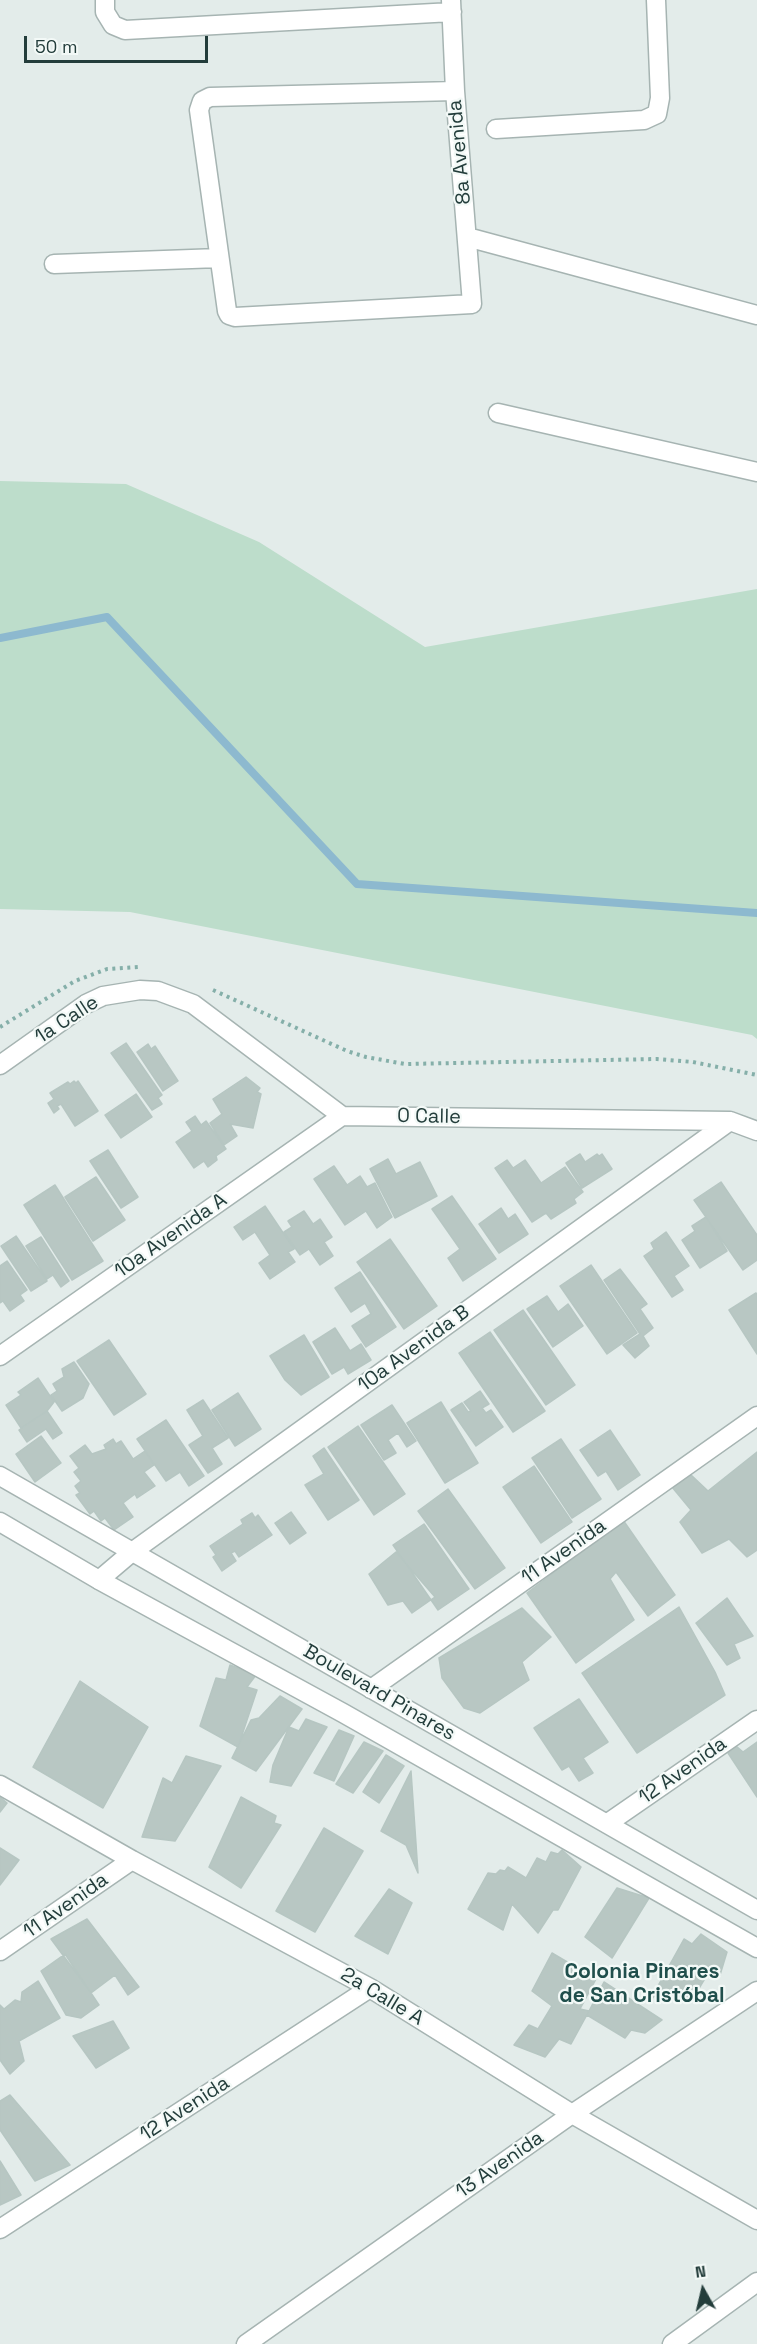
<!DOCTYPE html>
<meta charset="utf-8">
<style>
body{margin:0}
#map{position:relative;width:757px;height:2344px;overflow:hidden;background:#e3ecea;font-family:"Space Grotesk",sans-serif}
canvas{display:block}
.north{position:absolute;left:673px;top:2260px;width:60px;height:60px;-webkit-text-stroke:4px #f3f9f7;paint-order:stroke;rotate:352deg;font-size:16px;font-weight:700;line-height:24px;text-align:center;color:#233d3b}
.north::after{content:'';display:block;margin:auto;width:21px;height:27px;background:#233d3b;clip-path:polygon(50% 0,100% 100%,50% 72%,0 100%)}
.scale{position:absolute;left:24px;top:36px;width:184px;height:27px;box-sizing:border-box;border:3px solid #233d3b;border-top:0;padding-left:8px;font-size:18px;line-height:21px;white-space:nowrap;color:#233d3b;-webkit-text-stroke:4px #f3f9f7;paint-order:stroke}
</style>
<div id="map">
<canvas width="757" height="2344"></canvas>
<div class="north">N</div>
<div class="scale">50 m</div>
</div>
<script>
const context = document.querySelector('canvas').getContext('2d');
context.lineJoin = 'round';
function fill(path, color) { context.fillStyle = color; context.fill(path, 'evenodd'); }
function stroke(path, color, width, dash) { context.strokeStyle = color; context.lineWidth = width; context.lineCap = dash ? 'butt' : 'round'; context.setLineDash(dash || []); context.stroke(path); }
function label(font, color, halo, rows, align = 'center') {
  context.font = font + ' "Space Grotesk",sans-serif'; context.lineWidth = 4.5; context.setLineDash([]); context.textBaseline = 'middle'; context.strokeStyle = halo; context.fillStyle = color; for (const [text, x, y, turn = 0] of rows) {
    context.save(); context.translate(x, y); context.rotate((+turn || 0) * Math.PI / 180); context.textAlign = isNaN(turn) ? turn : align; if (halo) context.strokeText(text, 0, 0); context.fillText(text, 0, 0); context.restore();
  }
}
fill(new Path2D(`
 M 0,481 L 126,484 L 259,542 L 425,647 L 757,589 L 757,1039 L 752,1035 L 130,912 L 0,909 Z`), '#bdddcb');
stroke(new Path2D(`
 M 0,638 L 107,617 L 357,884 L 757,913`), '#8db9cf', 8);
const building = new Path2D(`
 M 126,1043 L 162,1095 L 158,1098 L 162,1104 L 152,1110 L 111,1053 Z
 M 148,1044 L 151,1049 L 155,1046 L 178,1081 L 163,1091 L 137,1052 Z
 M 246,1077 L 260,1088 L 257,1092 L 261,1094 L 253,1128 L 230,1124 L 237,1136 L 224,1145 L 210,1123 L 222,1114 L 213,1099 Z
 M 74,1081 L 76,1083 L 78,1081 L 98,1111 L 75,1126 L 61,1104 L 57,1106 L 59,1109 L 54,1113 L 48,1103 L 54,1099 L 50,1093 L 68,1082 L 70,1084 Z
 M 136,1094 L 152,1117 L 121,1138 L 105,1115 Z
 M 195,1116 L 201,1125 L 206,1121 L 226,1149 L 216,1156 L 217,1160 L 208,1167 L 204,1161 L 194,1168 L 176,1142 L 192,1131 L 186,1122 Z
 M 108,1150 L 138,1197 L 121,1208 L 90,1161 Z
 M 580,1154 L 585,1162 L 597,1154 L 599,1156 L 602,1154 L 612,1169 L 582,1188 L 566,1163 Z
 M 388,1159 L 396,1174 L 420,1162 L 437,1196 L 395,1218 L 370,1169 Z
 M 507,1160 L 513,1168 L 525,1160 L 541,1183 L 565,1167 L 583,1192 L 574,1199 L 576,1203 L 551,1219 L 546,1213 L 532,1222 L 495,1168 Z
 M 334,1166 L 347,1185 L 360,1176 L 367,1187 L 375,1183 L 392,1217 L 377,1228 L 366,1211 L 345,1225 L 314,1179 Z
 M 96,1177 L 125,1220 L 93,1241 L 65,1197 Z
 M 721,1182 L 757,1235 L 757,1260 L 743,1270 L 694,1200 Z
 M 55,1185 L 103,1261 L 72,1280 L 24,1205 Z
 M 452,1196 L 496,1259 L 463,1281 L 448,1258 L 460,1249 L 432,1209 Z
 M 265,1206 L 294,1249 L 288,1252 L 295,1262 L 270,1279 L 259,1263 L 270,1255 L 255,1232 L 243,1240 L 234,1227 Z
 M 501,1208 L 508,1219 L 515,1214 L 528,1234 L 499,1253 L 479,1224 Z
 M 304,1211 L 313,1224 L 320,1219 L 332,1237 L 324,1242 L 333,1256 L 320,1265 L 309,1249 L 300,1255 L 284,1232 L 292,1227 L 288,1221 Z
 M 706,1217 L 727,1251 L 700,1268 L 682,1240 L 695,1231 L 692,1226 Z
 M 666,1232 L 689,1266 L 674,1276 L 683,1290 L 672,1297 L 644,1256 L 654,1249 L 651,1243 Z
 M 16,1236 L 47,1281 L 31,1291 L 1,1246 Z
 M 41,1237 L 69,1281 L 61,1287 L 53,1275 L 47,1279 L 26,1246 Z
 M 390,1239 L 437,1306 L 404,1329 L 357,1262 Z
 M 7,1261 L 27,1290 L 20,1295 L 24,1301 L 10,1311 L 3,1301 L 0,1303 L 0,1266 Z
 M 591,1265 L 637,1333 L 607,1354 L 560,1286 Z
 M 620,1269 L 647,1304 L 640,1309 L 653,1328 L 643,1336 L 649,1346 L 635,1358 L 623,1345 L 640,1334 L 604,1280 Z
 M 360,1272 L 396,1327 L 366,1347 L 352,1326 L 371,1314 L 365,1303 L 351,1312 L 335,1288 Z
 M 756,1293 L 757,1294 L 757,1354 L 729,1310 Z
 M 547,1296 L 558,1312 L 568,1304 L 583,1326 L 553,1347 L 527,1309 Z
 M 523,1310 L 575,1385 L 546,1405 L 494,1330 Z
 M 335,1328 L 350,1351 L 361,1344 L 371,1360 L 348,1374 L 344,1367 L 332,1374 L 313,1342 Z
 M 490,1332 L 545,1411 L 513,1432 L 459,1353 Z
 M 304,1335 L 329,1377 L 301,1395 L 285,1380 L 270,1356 Z
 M 109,1340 L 146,1394 L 114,1415 L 77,1361 Z
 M 74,1362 L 89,1384 L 83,1398 L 62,1411 L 51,1395 L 57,1391 L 53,1384 L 64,1377 L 62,1369 Z
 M 38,1378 L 54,1402 L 47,1411 L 21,1428 L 6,1405 L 21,1395 L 18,1392 Z
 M 480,1391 L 489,1404 L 482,1408 L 486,1413 L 491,1410 L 503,1427 L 476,1446 L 451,1410 L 462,1403 L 468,1412 L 471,1411 L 464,1402 Z
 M 238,1393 L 261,1429 L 235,1446 L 212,1410 Z
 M 203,1400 L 228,1438 L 212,1448 L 222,1464 L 208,1473 L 189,1445 L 203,1436 L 187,1410 Z
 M 441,1402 L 478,1463 L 445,1483 L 407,1423 Z
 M 392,1405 L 416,1441 L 407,1447 L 398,1433 L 388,1440 L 396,1453 L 384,1460 L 361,1425 Z
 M 47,1411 L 62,1433 L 53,1439 L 46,1429 L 27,1442 L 19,1430 Z
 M 166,1420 L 204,1476 L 189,1486 L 180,1472 L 166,1481 L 137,1439 Z
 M 358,1426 L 405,1494 L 374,1515 L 328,1447 Z
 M 610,1430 L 640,1475 L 618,1490 L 606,1471 L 598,1476 L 580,1450 Z
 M 41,1436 L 61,1463 L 35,1482 L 16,1454 Z
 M 113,1439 L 116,1444 L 121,1441 L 133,1459 L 145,1451 L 154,1465 L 144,1472 L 155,1486 L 137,1498 L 135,1494 L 123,1503 L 133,1517 L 114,1530 L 105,1518 L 101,1521 L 94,1511 L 90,1514 L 76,1495 L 80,1493 L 75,1486 L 81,1481 L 74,1472 L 79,1468 L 70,1456 L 85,1445 L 92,1454 L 106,1449 L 104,1445 Z
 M 561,1439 L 601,1499 L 572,1518 L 532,1458 Z
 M 324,1448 L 359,1500 L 328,1520 L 305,1485 L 324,1474 L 313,1456 Z
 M 757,1452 L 757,1550 L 747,1557 L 729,1539 L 702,1553 L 680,1522 L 691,1510 L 672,1487 L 690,1474 L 708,1491 Z
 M 534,1466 L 572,1522 L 541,1543 L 503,1487 Z
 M 448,1489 L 505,1568 L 475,1589 L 418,1511 Z
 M 291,1512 L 306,1533 L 290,1544 L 275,1523 Z
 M 252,1513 L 255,1518 L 258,1515 L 272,1535 L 239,1557 L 235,1551 L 231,1553 L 236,1561 L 222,1571 L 213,1557 L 216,1555 L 210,1546 L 243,1524 L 241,1520 Z
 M 623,1520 L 675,1595 L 648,1616 L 616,1572 L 610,1579 L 634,1620 L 576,1663 L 527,1593 Z
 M 424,1524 L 469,1589 L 438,1610 L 393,1545 Z
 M 396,1552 L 435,1597 L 412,1613 L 403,1601 L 388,1605 L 369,1574 Z
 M 727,1598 L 753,1636 L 734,1644 L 740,1658 L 727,1665 L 696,1623 Z
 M 679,1607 L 715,1672 L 725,1695 L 637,1753 L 582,1673 Z
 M 522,1608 L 551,1637 L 522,1662 L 529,1680 L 480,1713 L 464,1708 L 442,1678 L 439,1658 Z
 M 230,1665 L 256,1675 L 247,1687 L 257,1690 L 238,1747 L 200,1726 L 216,1678 L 226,1680 Z
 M 80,1681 L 148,1727 L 103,1808 L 33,1767 Z
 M 280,1696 L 302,1709 L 256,1771 L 232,1758 L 251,1720 L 259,1718 Z
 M 579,1699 L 608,1742 L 583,1758 L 593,1773 L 579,1781 L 569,1766 L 562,1770 L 534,1728 Z
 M 306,1719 L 327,1727 L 291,1786 L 270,1782 L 273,1765 L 289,1727 L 299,1731 Z
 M 339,1730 L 354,1736 L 334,1781 L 314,1773 Z
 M 364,1742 L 383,1751 L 353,1793 L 336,1784 Z
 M 757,1742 L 757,1797 L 728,1753 L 736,1746 L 743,1752 Z
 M 386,1755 L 404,1766 L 379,1803 L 363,1792 Z
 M 186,1756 L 221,1766 L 175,1841 L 142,1837 L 163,1778 L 172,1783 Z
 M 411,1771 L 418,1873 L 406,1845 L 381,1831 Z
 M 0,1797 L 7,1803 L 0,1812 Z
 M 241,1797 L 276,1816 L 274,1823 L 281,1825 L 241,1888 L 209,1867 Z
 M 324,1828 L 363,1851 L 315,1932 L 276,1911 Z
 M 0,1848 L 19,1860 L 0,1885 Z
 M 562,1850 L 581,1867 L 558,1910 L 553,1910 L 538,1933 L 512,1904 L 503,1930 L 468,1909 L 488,1873 L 496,1874 L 500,1870 L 505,1871 L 508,1867 L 526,1878 L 537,1858 L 546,1862 L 551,1852 L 558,1854 Z
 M 617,1888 L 649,1898 L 612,1958 L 585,1937 Z
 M 389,1889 L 412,1903 L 388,1954 L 355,1936 Z
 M 87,1919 L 139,1987 L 128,1995 L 115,1975 L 91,1993 L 51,1939 Z
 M 701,1934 L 727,1952 L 720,1975 L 707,1975 L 698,1990 L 693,1988 L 686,2002 L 661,1989 L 649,2002 L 684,1939 L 692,1944 Z
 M 552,1953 L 596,1979 L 580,2009 L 589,2011 L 571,2044 L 559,2039 L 545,2057 L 514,2045 L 529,2025 L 538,2029 L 552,2006 L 532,1991 Z
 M 65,1954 L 99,2005 L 81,2018 L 66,2015 L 41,1971 Z
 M 38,1981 L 60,2018 L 19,2041 L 24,2061 L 10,2074 L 0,2060 L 0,2005 L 4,2009 L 15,2000 L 21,2002 L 22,1992 Z
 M 604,1982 L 662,2020 L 645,2033 L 631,2030 L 625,2038 L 587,2015 Z
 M 113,2021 L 129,2048 L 96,2068 L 73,2036 Z
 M 10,2095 L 70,2165 L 35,2181 L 0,2130 L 0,2101 Z
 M 0,2161 L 21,2195 L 0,2205 Z`);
fill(building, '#b8c7c3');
stroke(building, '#b6c6c2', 1.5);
const minor = new Path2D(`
 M 105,0 L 105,12 L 113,25 L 125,30 L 452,12
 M 451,0 L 455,91 L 472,304 L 235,317 L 229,315 L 227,311 L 199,110 L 202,101 L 210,97 L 455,91
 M 496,129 L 644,120 L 657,114 L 660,98 L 656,0
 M 467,237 L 757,315
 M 54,264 L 219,258
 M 498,413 L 757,472
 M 0,1065 L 86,1004 L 103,996 L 140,990 L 158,991 L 193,1004 L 342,1116 L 730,1121 L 757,1131
 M 0,1356 L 342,1116
 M 99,1580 L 132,1552 L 730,1121
 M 371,1689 L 757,1416
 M 0,1785 L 132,1860 L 370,1988 L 572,2114 L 757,2220
 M 608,1823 L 757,1720
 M 0,1951 L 132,1860
 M 0,2229 L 370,1988
 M 246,2344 L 572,2114 L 757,1991
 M 672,2344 L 757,2282`);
const tertiary = new Path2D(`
 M 0,1476 L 757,1910
 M 0,1522 L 99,1580 L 343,1713 L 757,1948`);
stroke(minor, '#a6b4b2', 21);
stroke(tertiary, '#a6b4b2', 21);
stroke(new Path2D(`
 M 213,990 L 347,1051 L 366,1057 L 405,1064 L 657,1059 L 693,1062 L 757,1075
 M 0,1027 L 75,981 L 107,969 L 138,967`), '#85afa9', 4, [3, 4.5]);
stroke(minor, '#fff', 18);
stroke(tertiary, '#fff', 18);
label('20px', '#233d3b', '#f3f9f7', [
 ["8a Avenida",460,152,-95],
 ["1a Calle",67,1020,-33],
 ["0 Calle",429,1117,1],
 ["10a Avenida A",171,1236,-35],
 ["10a Avenida B",414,1349,-36],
 ["11 Avenida",564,1552,-35],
 ["Boulevard Pinares",379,1693,30],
 ["12 Avenida",683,1771,-35],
 ["11 Avenida",66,1906,-35],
 ["2a Calle A",382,1997,31],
 ["12 Avenida",185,2109,-33],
 ["13 Avenida",500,2165,-35]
]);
label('bold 21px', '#204f4c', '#f3f9f7', [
 ["Colonia Pinares",642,1972],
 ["de San Cristóbal",642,1996]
]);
</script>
